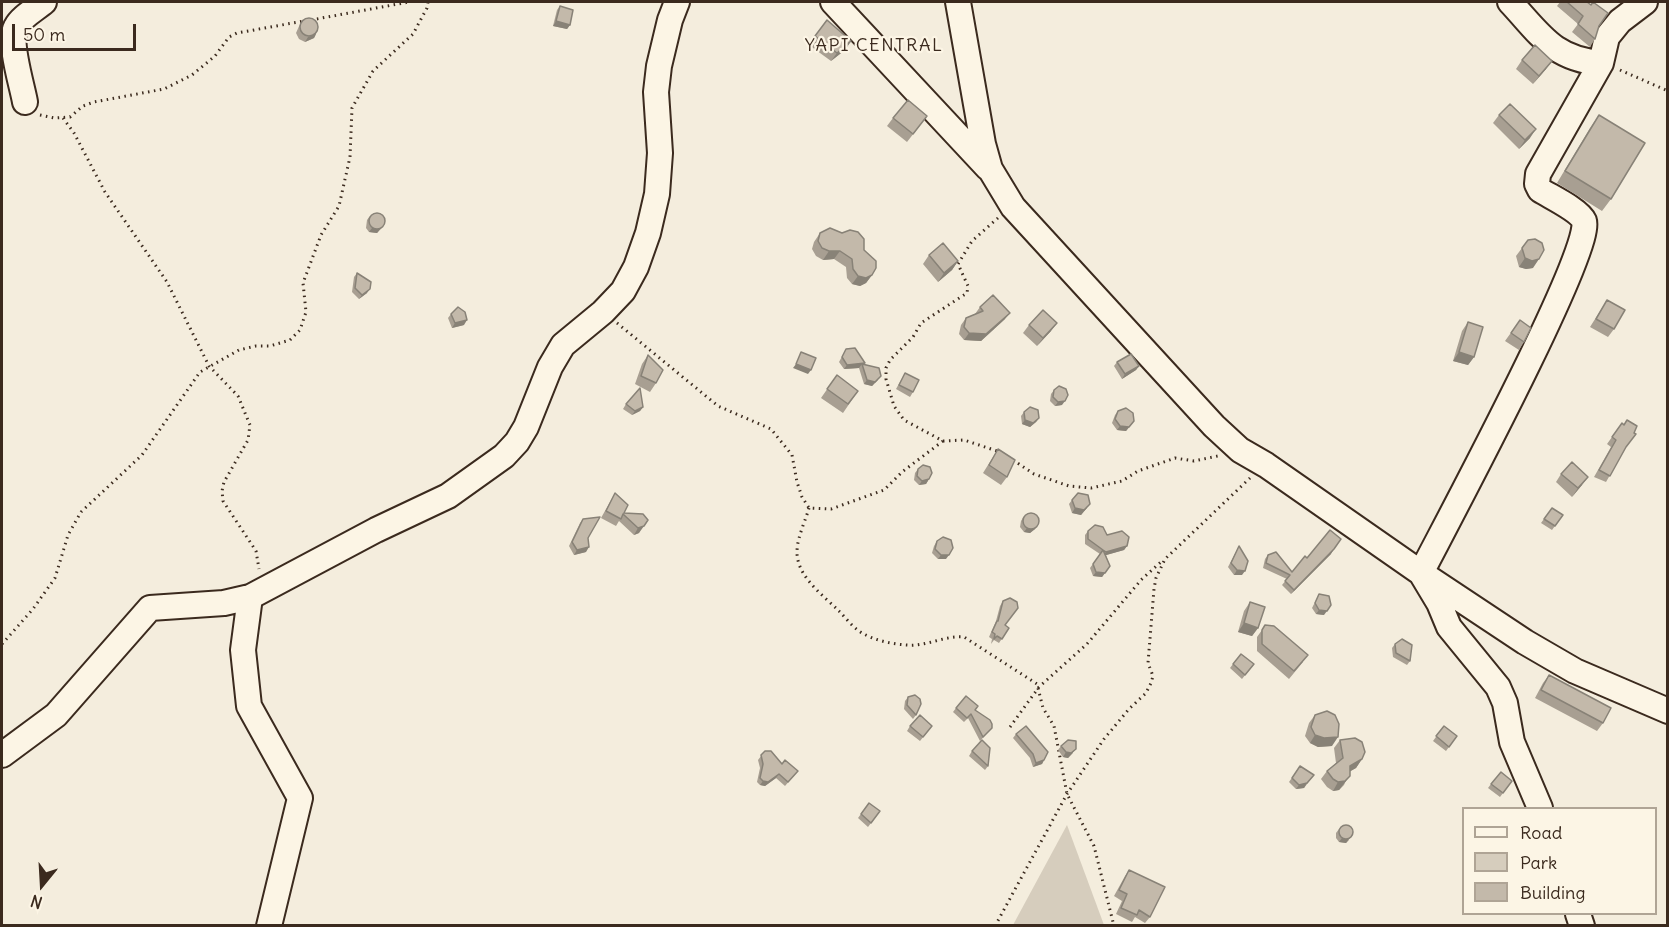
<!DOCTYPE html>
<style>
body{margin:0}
#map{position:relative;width:1669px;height:927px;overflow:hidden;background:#f4eddd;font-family:Delius,sans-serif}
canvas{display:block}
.frame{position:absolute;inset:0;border:3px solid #3b2a1e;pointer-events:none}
.legend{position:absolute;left:1462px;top:807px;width:195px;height:108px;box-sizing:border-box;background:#fcf5e5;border:2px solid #afa495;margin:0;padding:8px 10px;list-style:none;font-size:18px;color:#3b2a1e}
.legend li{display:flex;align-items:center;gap:12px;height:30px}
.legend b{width:30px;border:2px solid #afa495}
.north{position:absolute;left:12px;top:855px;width:60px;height:60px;-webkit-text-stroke:4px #fcf5e5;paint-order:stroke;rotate:198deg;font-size:16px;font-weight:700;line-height:24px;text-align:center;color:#3b2a1e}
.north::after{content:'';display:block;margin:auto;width:21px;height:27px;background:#3b2a1e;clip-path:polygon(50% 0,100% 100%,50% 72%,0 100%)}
.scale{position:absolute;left:12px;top:24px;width:124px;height:27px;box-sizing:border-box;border:3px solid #3b2a1e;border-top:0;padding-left:8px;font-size:18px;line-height:21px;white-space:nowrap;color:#3b2a1e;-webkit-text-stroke:4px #fcf5e5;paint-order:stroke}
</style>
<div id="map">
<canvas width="1669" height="927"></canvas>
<div class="frame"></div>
<ul class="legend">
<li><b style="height:8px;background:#fcf5e5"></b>Road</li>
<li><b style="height:16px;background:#d6cdbd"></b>Park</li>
<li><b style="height:16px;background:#c3b9aa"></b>Building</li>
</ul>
<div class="north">N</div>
<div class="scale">50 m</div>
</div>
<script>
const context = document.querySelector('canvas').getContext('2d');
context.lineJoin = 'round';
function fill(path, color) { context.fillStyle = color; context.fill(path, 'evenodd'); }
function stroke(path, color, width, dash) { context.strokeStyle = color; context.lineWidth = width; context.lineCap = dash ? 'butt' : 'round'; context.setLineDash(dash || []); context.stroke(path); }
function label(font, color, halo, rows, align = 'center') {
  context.font = font + ' Delius,sans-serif'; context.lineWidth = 4.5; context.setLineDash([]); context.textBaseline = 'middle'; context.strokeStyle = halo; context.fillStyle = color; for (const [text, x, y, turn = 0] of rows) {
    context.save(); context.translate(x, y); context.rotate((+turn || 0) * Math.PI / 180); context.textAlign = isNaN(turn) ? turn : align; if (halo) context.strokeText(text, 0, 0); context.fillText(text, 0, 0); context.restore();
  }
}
fill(new Path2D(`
 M 1067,825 L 1104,925 L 1013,925 Z`), '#d6cdbd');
const minor = new Path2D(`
 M 833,2 L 988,168
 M 958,2 L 983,144 L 990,169 L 1013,207 L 1214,426 L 1240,450 L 1266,465 L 1421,573 L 1525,642 L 1575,671 L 1668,711
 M 1510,2 C 1540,34 1553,59 1601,63
 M 25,102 C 22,85 8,41 16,27 C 21,17 36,9 44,2
 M 250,597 L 243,650 L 249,706 L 300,798 L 269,926
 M 2,755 L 56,715 L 150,608 L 224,603 L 250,597 L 376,530 L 448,496 L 504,456 L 517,442 L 526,427 L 550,367 L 563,345 L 603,312 L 623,291 L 636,267 L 648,233 L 657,194 L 660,153 L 656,92 L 659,66 L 670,20 L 677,2
 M 1540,808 L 1512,742 L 1505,703 L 1498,687 L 1449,627 L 1439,603 L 1421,573 C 1443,530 1594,249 1584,221 C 1579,210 1551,197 1540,190 L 1537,184 L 1538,174 L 1601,63 L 1607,37 L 1620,21 L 1645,2
 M 1578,914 L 1582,926`);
stroke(minor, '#3b2a1e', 28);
stroke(new Path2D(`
 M 311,20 L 409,2
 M 1620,70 L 1668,91
 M 40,115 L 54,118 L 70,117 L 83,106 L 94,102 L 164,89 L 192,75 L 215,56 L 229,37 L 237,33 L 304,21
 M 63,118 L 74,133 L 105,192 L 167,282 L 209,366 L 238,396 L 250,425 L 248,440 L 224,482 L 222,491 L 223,501 L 256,551 L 259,569
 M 998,218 L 972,241 L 958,264 L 968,286 L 967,293 L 921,323 L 913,337 L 890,360 L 886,368 L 886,379 L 894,406 L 904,420 L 943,441 L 964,440 L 1000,452
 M 617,323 L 718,406 L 771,429 L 792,455 L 797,482 L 802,497 L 809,508 L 831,509 L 884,490 L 902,472 L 943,441
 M 1013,460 L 1034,474 L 1069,486 L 1091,488 L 1122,481 L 1138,471 L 1175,458 L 1194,461 L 1218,456
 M 809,508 C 805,522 797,538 797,552 C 797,577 823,595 839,611 C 846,618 852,627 862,633 C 874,640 891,644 906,645 C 926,647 945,635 964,637 L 1037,684 L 1043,708 L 1054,726 L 1067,794 L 1094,846 L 1114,926
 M 2,644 L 33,609 L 55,578 L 68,535 L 81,512 L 142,455 L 200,372 L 239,350 L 256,346 L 270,346 L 290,340 L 300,330 L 306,312 L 303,283 L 321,235 L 339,206 L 350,157 L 352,108 L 373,71 L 413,34 L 427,8 L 428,2
 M 1010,727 L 1039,687 L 1087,644 L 1141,580 L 1162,561
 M 995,926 L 1067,794 L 1104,739 L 1129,709 L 1146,693 L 1151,683 L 1153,676 L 1148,663 L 1154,589 L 1156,578 L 1165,559 L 1250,478`), '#3b2a1e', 3, [1.5, 4.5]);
stroke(minor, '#fcf5e5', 24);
fill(new Path2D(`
 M 1560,2 L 1587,2 L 1595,39 L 1590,47 L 1572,32 L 1578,24 L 1557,6 Z
 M 560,6 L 570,25 L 567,29 L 553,26 L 557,10 Z
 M 303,20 L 316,34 L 314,38 L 305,42 L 299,39 L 296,33 L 300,24 Z
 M 815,36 L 851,41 L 845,50 L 831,61 L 809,45 Z
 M 1522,60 L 1546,69 L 1533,84 L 1516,69 Z
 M 1499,115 L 1530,138 L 1519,149 L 1493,123 Z
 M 1599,115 L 1611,199 L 1602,211 L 1557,183 L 1590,128 Z
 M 893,118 L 921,124 L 907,142 L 887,126 Z
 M 370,216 L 384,225 L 377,233 L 369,232 L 366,228 L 367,220 Z
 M 820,233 L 864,250 L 872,275 L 866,283 L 860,286 L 852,284 L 847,278 L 846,267 L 834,259 L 823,260 L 816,256 L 812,249 L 814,242 Z
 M 1528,240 L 1533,268 L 1526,269 L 1519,267 L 1516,256 Z
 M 929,255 L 958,261 L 952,270 L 938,282 L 923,264 Z
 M 357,273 L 367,293 L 359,299 L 352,292 L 354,277 Z
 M 1607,300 L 1614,329 L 1608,337 L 1590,327 Z
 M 980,307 L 1005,319 L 981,341 L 964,340 L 959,334 L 961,325 L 966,318 L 975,314 Z
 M 451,314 L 464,325 L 452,328 L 448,318 Z
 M 1520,320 L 1524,342 L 1519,350 L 1505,341 Z
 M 1468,322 L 1474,357 L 1468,365 L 1453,361 L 1462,331 Z
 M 1029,325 L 1051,331 L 1037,346 L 1023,333 Z
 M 846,349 L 865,363 L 864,364 L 878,380 L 872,386 L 864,384 L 859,368 L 844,369 L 839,362 Z
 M 648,355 L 656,383 L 650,392 L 635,384 L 642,364 Z
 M 1117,362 L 1139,366 L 1136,370 L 1122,379 L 1114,366 Z
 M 905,373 L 913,392 L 910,397 L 896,389 Z
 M 837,375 L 858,391 L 843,413 L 821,398 Z
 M 1054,390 L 1062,405 L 1055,406 L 1050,401 L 1051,394 Z
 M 626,404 L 643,407 L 640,411 L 632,415 L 623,409 Z
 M 1118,411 L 1131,425 L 1126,431 L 1117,430 L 1112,423 L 1115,415 Z
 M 1024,412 L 1039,418 L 1036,422 L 1030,427 L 1022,424 L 1021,416 Z
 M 1627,420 L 1625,449 L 1606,482 L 1594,477 L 1611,447 L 1607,444 L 1622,423 L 1624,425 Z
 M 998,449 L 1007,477 L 1001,485 L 983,473 Z
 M 918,469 L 929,479 L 926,484 L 919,485 L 914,480 L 915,473 Z
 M 1561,474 L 1582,485 L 1572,497 L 1556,482 Z
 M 615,493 L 624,513 L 643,514 L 639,533 L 634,535 L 619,521 L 616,526 L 601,518 Z
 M 1072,500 L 1087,508 L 1081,515 L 1072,513 L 1069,504 Z
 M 1552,508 L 1563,515 L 1552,530 L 1541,523 Z
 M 1024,516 L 1035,529 L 1030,533 L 1024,532 L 1020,527 L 1021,521 Z
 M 583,519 L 588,538 L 586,552 L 574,555 L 569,546 L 580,523 Z
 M 1088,531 L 1107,535 L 1127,546 L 1124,550 L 1106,555 L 1110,566 L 1102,577 L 1093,576 L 1090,568 L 1100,554 L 1085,544 L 1085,535 Z
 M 937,541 L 946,559 L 938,559 L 932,553 L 934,546 Z
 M 1239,546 L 1242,575 L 1234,575 L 1228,567 Z
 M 1331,554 L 1291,594 L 1282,585 L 1287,579 L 1263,568 L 1265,559 L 1268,555 L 1292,572 L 1307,558 Z
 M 1319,594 L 1324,615 L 1316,614 L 1312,608 Z
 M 1003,601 L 1005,626 L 1009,628 L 999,643 L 994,640 L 991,644 L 992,639 L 989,637 L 996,621 L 1000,606 Z
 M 1250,602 L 1258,628 L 1252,636 L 1238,632 L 1244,611 Z
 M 1262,630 L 1303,662 L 1289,679 L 1257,651 L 1257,637 Z
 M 1395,644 L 1410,661 L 1407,665 L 1393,657 L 1392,648 Z
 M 1233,664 L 1254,664 L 1242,679 L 1230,668 Z
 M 1549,675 L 1603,723 L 1597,731 L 1535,698 L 1543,683 Z
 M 908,697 L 916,715 L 913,719 L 904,709 L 905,701 Z
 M 956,708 L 975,710 L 992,728 L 980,741 L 968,718 L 964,722 L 953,712 Z
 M 1315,715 L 1332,746 L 1318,747 L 1310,743 L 1305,736 L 1309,723 Z
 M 910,726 L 932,726 L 920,741 L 907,731 Z
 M 1444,726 L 1457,736 L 1446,751 L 1433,741 Z
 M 1016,734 L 1044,760 L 1042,764 L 1033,767 L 1030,758 L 1013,738 Z
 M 1340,740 L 1362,759 L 1356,768 L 1350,771 L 1344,785 L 1339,790 L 1333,791 L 1327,787 L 1321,779 L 1327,771 L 1336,763 L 1334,748 Z
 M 1061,746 L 1073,753 L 1068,758 L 1063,757 L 1058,750 Z
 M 765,751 L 782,764 L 798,771 L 785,786 L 776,778 L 765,786 L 760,785 L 757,782 L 760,768 L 758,760 Z
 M 972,751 L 988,766 L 985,770 L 969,756 Z
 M 1300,766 L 1314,775 L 1304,788 L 1296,789 L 1289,782 Z
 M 1512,781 L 1500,797 L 1488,788 L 1491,784 Z
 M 869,803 L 880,811 L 868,827 L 858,818 Z
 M 1339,829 L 1349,840 L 1346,843 L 1339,842 L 1336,838 L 1336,833 Z
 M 1129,870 L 1150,917 L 1145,923 L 1135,917 L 1132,922 L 1116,914 L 1122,901 L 1114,896 L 1125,876 Z`), '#a89f92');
fill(new Path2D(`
 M 556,21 L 570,25 L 567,29 L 553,26 Z
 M 316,34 L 314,38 L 305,42 L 308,37 Z
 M 851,41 L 845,50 L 831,61 L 837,53 Z
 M 1552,61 L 1546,69 L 1533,84 L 1539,76 Z
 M 1536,129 L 1530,138 L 1519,149 L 1525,140 Z
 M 384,225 L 377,233 L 369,232 L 372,228 Z
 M 829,251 L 840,251 L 834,259 L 823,260 Z
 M 1525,258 L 1539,259 L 1533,268 L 1526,269 L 1519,267 Z
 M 958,261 L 952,270 L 938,282 L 944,273 Z
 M 872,275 L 866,283 L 860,286 L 852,284 L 858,276 Z
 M 370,289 L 367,293 L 359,299 L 362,295 Z
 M 1010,313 L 1005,319 L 981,341 L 964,340 L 969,333 Z
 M 467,320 L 464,325 L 452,328 L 455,323 Z
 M 1057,323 L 1051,331 L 1037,346 L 1043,338 Z
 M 1459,352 L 1474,357 L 1468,365 L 1453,361 Z
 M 865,363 L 863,366 L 862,364 L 859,368 L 844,369 L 847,365 Z
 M 796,364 L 811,370 L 808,374 L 793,368 Z
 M 1139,366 L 1136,370 L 1122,379 L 1125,374 Z
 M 881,376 L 872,386 L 864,384 L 867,380 Z
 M 1065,401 L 1062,405 L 1055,406 L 1058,402 Z
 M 643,407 L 640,411 L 632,415 L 635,411 Z
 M 1039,418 L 1036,422 L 1030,427 L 1022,424 L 1025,420 Z
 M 1134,421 L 1126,431 L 1117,430 L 1120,426 Z
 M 1588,477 L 1582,485 L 1572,497 L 1578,488 Z
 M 929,479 L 926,484 L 919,485 L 922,481 Z
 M 1090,504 L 1081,515 L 1072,513 L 1075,508 Z
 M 1038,525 L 1035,529 L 1030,533 L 1024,532 L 1027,528 Z
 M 644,526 L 639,533 L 634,535 L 638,528 Z
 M 1127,546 L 1124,550 L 1103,556 L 1106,552 Z
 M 589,547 L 586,552 L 574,555 L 577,550 Z
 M 1334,549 L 1331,554 L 1291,594 L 1294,590 Z
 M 941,555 L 949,555 L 946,559 L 938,559 Z
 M 1237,570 L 1245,571 L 1242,575 L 1234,575 Z
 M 1096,572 L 1105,573 L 1102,577 L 1093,576 Z
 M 1319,610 L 1327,611 L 1324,615 L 1316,614 Z
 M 1244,623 L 1258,628 L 1252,636 L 1238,632 Z
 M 1315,735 L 1338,737 L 1332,746 L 1318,747 L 1310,743 Z
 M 1076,749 L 1068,758 L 1063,757 L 1066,752 Z
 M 1362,759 L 1356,768 L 1344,775 L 1350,766 Z
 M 1044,760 L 1042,764 L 1033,767 L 1036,763 Z
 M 779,774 L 776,778 L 765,786 L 760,785 L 763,781 Z
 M 1350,776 L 1339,790 L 1333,791 L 1338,782 Z
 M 1307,783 L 1304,788 L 1296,789 L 1299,785 Z
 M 1352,835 L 1346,843 L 1339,842 L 1342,838 Z`), '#888277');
const building = new Path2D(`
 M 1567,2 L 1587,2 L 1591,5 L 1593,2 L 1608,13 L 1599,26 L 1595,39 L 1578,24 L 1583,16 Z
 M 560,6 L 573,10 L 570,25 L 556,21 Z
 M300 27a9 9 0 1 1 18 0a9 9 0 1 1-18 0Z
 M 827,20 L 851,41 L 837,53 L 815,36 Z
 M 1535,45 L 1552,61 L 1539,76 L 1522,60 Z
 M 908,100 L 927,116 L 913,134 L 893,118 Z
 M 1510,104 L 1536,129 L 1525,140 L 1499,115 Z
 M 1599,115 L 1645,143 L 1611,199 L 1565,171 Z
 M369 221a8 8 0 1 1 16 0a8 8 0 1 1-16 0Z
 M 830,228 L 842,233 L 850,230 L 858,232 L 864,239 L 864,250 L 876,261 L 876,268 L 872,275 L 866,278 L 858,276 L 853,269 L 852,259 L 840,251 L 829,251 L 822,248 L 818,241 L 820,233 Z
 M 1535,239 L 1542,243 L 1544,250 L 1539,259 L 1532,261 L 1525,258 L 1522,248 L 1528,240 Z
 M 943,243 L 958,261 L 944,273 L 929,255 Z
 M 357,273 L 371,282 L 370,289 L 362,295 L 355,288 Z
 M 993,295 L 1010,313 L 986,334 L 969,333 L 964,327 L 966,318 L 983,311 L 980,307 Z
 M 1607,300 L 1625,310 L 1614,329 L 1596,319 Z
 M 458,307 L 465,312 L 467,320 L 455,323 L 451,314 Z
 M 1043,310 L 1057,323 L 1043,338 L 1029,325 Z
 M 1520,320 L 1531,328 L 1524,342 L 1511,333 Z
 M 1468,322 L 1483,327 L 1474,357 L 1459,352 Z
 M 855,348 L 865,363 L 847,365 L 842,357 L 846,349 Z
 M 801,352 L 816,358 L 811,370 L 796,364 Z
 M 1131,354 L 1139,366 L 1125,374 L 1117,362 Z
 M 648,355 L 663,370 L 656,383 L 641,376 Z
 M 862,364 L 879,368 L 881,376 L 875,382 L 867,380 Z
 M 905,373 L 919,380 L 913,392 L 899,385 Z
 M 837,375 L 858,391 L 848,404 L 827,389 Z
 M 1059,386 L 1066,389 L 1068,395 L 1065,401 L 1058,402 L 1053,397 L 1054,390 Z
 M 640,388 L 643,407 L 635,411 L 626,404 Z
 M 1030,407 L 1038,410 L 1039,418 L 1033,423 L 1025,420 L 1024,412 Z
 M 1126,408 L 1133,413 L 1134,421 L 1129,427 L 1120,426 L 1115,419 L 1118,411 Z
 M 1627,420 L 1637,426 L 1634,433 L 1636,434 L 1626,447 L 1610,476 L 1599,470 L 1616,440 L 1612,437 L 1622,423 L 1624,425 Z
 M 998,449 L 1015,460 L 1007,477 L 989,465 Z
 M 1572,462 L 1588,477 L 1578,488 L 1561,474 Z
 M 923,465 L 930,467 L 932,473 L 929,479 L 922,481 L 917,476 L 918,469 Z
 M 615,493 L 628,505 L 624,513 L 643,514 L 648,520 L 644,526 L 638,528 L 623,514 L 621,519 L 606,511 Z
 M 1078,493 L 1088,495 L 1090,504 L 1084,510 L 1075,508 L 1072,500 Z
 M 1552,508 L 1563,515 L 1555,526 L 1544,519 Z
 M1023 521a8 8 0 1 1 16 0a8 8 0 1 1-16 0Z
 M 600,517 L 588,538 L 589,547 L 577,550 L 572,542 L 583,519 Z
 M 1095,525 L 1103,527 L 1107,535 L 1122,531 L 1129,537 L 1127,546 L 1106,552 L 1103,550 L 1110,566 L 1105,573 L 1096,572 L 1093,564 L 1103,550 L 1088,539 L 1088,531 Z
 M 1330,530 L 1341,539 L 1334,549 L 1294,590 L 1285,581 L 1290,575 L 1266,563 L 1268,555 L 1276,552 L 1292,572 L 1305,556 L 1307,558 Z
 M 943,537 L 951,540 L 953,548 L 949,555 L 941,555 L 935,549 L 937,541 Z
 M 1239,546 L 1248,561 L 1245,571 L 1237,570 L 1231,563 Z
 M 1319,594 L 1329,596 L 1331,605 L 1327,611 L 1319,610 L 1315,603 Z
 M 1010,598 L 1017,602 L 1018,608 L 1005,625 L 1009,628 L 1002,639 L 997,636 L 994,639 L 995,634 L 992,632 L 997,621 L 998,621 L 1003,601 Z
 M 1250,602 L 1265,607 L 1258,628 L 1244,623 Z
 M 1265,625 L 1274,626 L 1308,655 L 1294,671 L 1262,644 L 1262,630 Z
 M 1402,639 L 1412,645 L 1410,661 L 1396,653 L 1395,644 Z
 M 1241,654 L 1254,664 L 1245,675 L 1233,664 Z
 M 1549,675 L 1611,708 L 1603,723 L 1541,690 Z
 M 915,695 L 920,699 L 921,704 L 916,715 L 907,705 L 908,697 Z
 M 966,696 L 978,706 L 975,710 L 990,720 L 992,724 L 992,728 L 983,737 L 971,714 L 967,718 L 956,708 Z
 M 1327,711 L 1335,715 L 1339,724 L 1338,737 L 1324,738 L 1315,735 L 1311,727 L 1315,715 Z
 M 920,715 L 932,726 L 923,737 L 910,726 Z
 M 1026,726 L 1048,752 L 1044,760 L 1036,763 L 1033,754 L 1016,734 Z
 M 1444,726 L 1457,736 L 1449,747 L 1436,736 Z
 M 1355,738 L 1362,742 L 1365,752 L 1362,759 L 1350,766 L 1350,776 L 1345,781 L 1338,782 L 1333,779 L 1327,771 L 1343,758 L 1340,740 Z
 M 982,740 L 990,748 L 988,766 L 972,751 Z
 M 1068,740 L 1076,741 L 1076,749 L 1071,753 L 1066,752 L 1061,746 Z
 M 765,751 L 771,751 L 782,764 L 785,760 L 798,771 L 788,782 L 779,774 L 768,782 L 763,781 L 760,778 L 763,764 L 761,755 Z
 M 1300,766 L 1314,775 L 1307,783 L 1299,785 L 1292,778 Z
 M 1501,772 L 1512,781 L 1503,793 L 1491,784 Z
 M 869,803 L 880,811 L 871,823 L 861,814 Z
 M1339 832a7 7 0 1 1 14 0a7 7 0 1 1-14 0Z
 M 1129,870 L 1165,887 L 1150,917 L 1139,910 L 1137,915 L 1121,908 L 1127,894 L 1119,890 Z`);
fill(building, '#c3b9aa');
stroke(building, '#888277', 1.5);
context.letterSpacing = '1.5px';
label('18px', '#3b2a1e', '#fcf5e5', [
 ["YAPI CENTRAL",874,46]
]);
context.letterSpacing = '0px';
</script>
